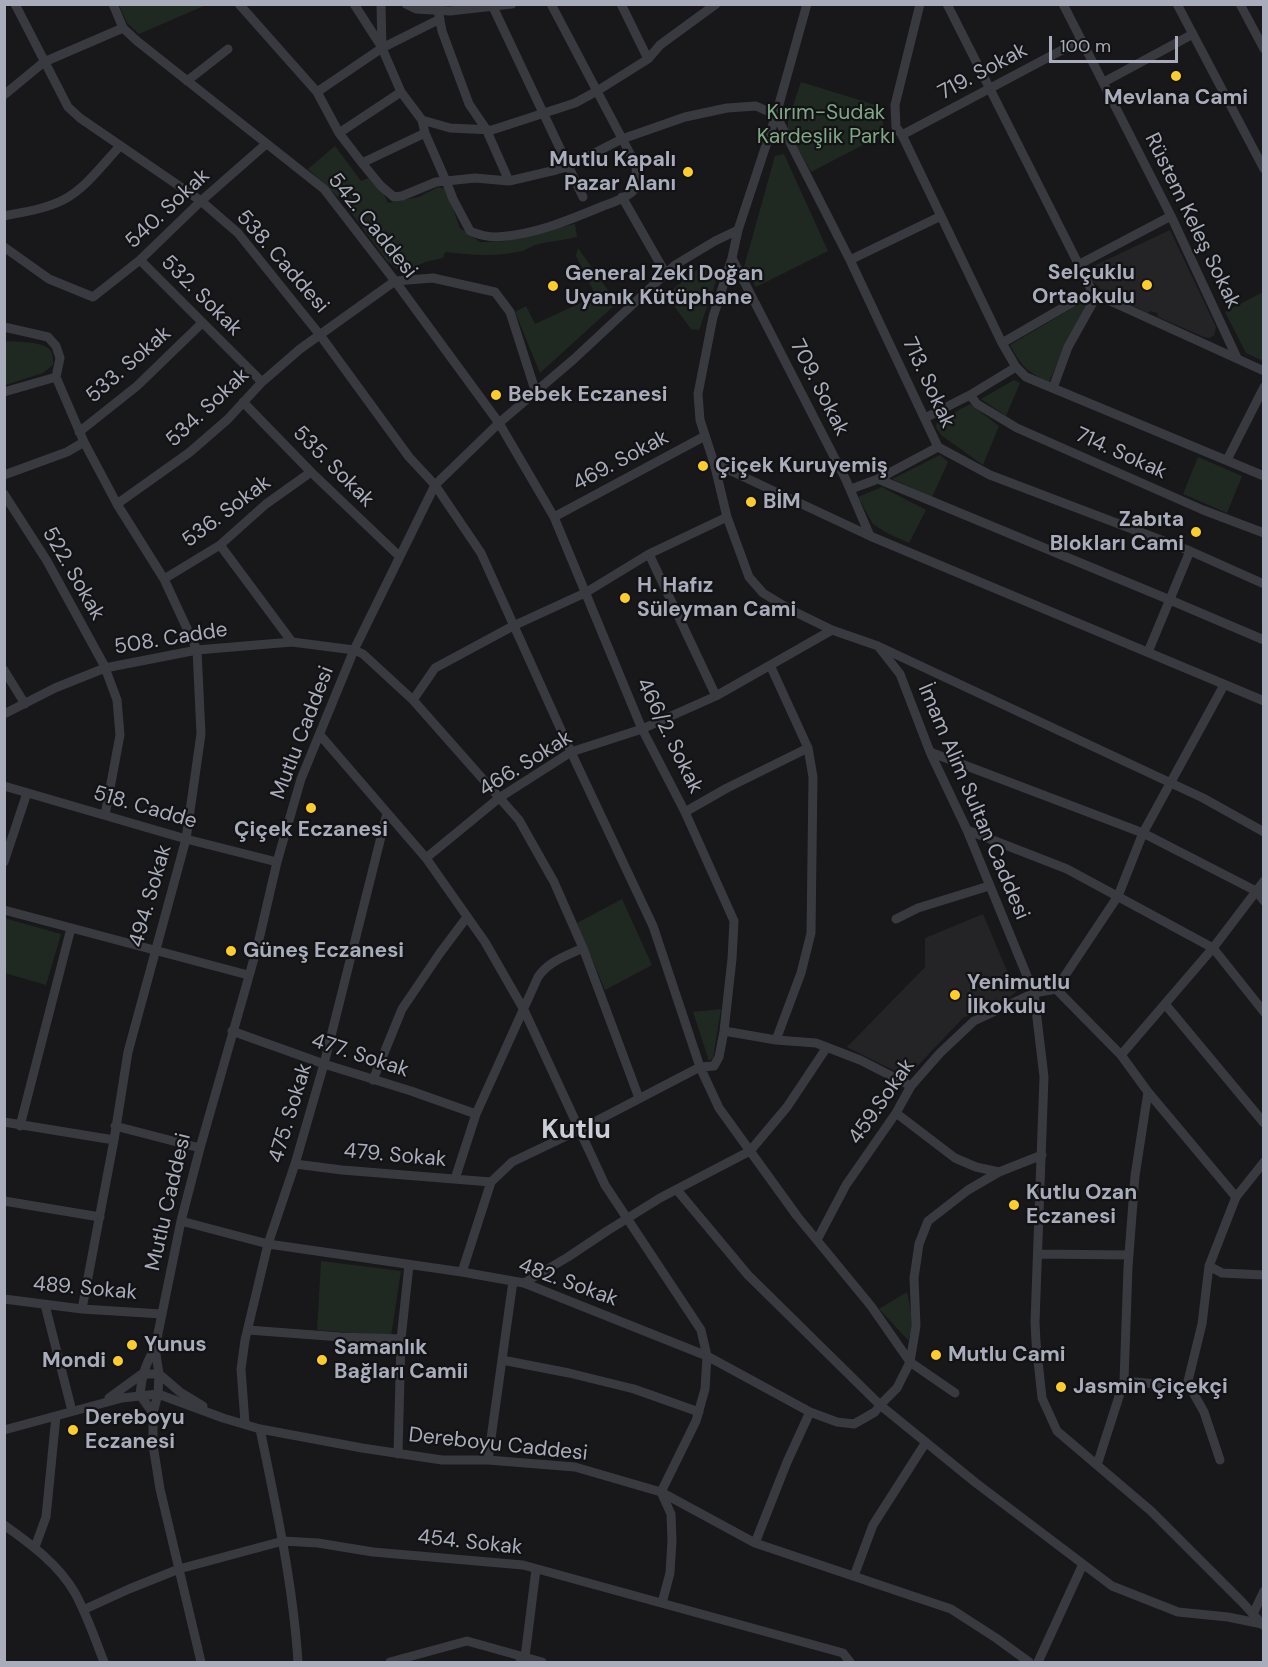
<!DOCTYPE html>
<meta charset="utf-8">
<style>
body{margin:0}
#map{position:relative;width:1268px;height:1667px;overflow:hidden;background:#18181a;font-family:"DM Sans",sans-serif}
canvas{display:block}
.frame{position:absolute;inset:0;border:6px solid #a9adbb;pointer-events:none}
.scale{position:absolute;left:1049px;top:36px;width:129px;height:27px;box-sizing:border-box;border:3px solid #a9adbb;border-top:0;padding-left:8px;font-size:18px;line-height:21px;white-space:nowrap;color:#a9adbb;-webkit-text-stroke:4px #131315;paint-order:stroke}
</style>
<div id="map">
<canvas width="1268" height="1667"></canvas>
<div class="frame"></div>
<div class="scale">100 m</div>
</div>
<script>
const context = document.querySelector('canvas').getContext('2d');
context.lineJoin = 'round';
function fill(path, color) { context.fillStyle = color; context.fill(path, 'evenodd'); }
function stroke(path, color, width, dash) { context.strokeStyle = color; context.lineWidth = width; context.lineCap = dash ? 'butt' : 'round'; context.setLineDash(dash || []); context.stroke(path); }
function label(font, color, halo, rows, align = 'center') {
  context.font = font + ' "DM Sans",sans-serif'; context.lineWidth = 4.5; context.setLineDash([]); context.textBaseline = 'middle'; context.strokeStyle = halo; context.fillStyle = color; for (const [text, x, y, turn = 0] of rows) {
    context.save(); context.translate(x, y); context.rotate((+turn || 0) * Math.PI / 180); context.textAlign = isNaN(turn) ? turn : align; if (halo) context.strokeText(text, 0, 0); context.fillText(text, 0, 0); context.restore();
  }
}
fill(new Path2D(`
 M 1170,230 L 1216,327 L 1214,335 L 1210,338 L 1204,337 L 1158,317 L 1157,313 L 1150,311 L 1148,313 L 1104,292 L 1090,279 L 1087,269 Z
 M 983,914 L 1016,992 L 1007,999 L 963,1018 L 907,1077 L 847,1047 L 925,967 L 925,938 Z`), '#242427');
fill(new Path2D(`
 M 119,5 L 206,5 L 139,34 L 127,23 Z
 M 801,82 L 882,107 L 884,134 L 811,172 L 788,130 L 788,121 Z
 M 335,146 L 361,181 L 369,178 L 381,188 L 388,203 L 419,197 L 438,187 L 446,189 L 460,228 L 480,242 L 500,242 L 575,224 L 577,237 C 564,240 552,241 539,244 C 533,245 528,249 522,251 C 498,257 469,255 445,252 L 443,258 L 425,262 L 411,269 L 399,270 L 387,261 L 344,203 L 308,169 Z
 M 784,154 L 828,251 L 756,287 L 744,267 L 775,156 Z
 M 578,248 L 617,303 L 540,373 L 515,312 L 526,306 L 535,324 L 596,296 L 576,256 Z
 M 707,268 L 714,271 L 716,281 L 699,330 L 691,329 L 666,295 L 698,269 Z
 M 1263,292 L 1263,361 L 1246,353 L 1225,312 Z
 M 1086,300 L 1090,303 L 1067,342 L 1049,382 C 1026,371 1022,367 1010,345 Z
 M 5,341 C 16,342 45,341 51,351 C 53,355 53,360 53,365 L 43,373 L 5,385 Z
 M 1014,380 L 1020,383 L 1006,416 L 981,399 Z
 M 970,404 L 999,426 L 983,465 L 941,435 L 936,427 L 937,422 Z
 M 940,455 L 948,462 L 932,497 L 892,479 Z
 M 1198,457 L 1242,476 L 1227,513 L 1183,494 Z
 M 882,487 L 926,510 L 909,543 L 887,533 L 873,524 L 858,497 Z
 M 622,899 L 652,965 L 605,990 L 577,923 Z
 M 4,918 L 61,934 L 46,985 L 5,973 Z
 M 721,1009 L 713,1058 L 709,1061 L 693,1012 Z
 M 321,1261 L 401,1271 L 391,1336 L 317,1330 Z
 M 907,1292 C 910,1307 915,1326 908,1340 L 879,1309 Z`), '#1f2922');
stroke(new Path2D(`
 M 15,4 L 68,107 L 80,118 L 201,201 L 238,233 L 320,335 L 409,457 L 435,485 L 481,553 L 571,752 L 653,926 L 700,1067 L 719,1108 L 797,1216 L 871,1306 L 910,1362 L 955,1393
 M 113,4 L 123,28 L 137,41 L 324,189 L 395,281 L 499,423 L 554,517 L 642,729 L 685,812 L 734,921 L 732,959 L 724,1031 L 719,1057 L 714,1066 L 700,1067 L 579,1130 L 512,1162 L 491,1182 L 462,1272
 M 239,4 L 317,92 L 339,133 L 401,92
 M 354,4 L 381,46
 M 381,4 L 382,48 L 401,92 L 422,120 L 425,133 L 446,181 L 475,178 L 509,181 L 556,170 L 567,167 L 622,139 L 685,117 L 727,108 L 756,106 L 776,115 L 850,260 L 938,447 L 990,475 L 1190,551 L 1264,584
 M 406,4 L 416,9 L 450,11 L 512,4
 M 621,4 L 648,59
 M 807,4 L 776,115 L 738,230 L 732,258 L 713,317 L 698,394 L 700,420 L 714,463 L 727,517 L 749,577 L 763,593 L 791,610 L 832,630 L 878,646 L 900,674 L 930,752 L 967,830 L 1034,993 L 1044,1077 L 1035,1322 L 1036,1342 L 1042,1398 L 1057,1431 L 1151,1511 L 1242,1602 L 1264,1626
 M 920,4 L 895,105 L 896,127 L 902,135 L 1002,343 L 1016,367 L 1026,377 L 1264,476
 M 947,4 L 1092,291 L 1097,295 L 1264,371
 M 1063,4 L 1171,216 L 1237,358
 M 1177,4 L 1264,169
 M 1240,4 L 1264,49
 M 493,7 L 583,197
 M 438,11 L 442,31 L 469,104 L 486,129 L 509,181
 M 187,81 L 228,49
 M 1104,82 L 1193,34
 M 317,92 L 382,48 L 440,19
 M 4,95 L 44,62 L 123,28
 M 422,120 L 450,128 L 492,130 L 575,103 L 597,91 L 648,59 L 660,45 L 716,4
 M 339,133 L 362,163 L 425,133
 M 902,135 L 1081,40
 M 362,163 L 381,186 L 394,197 L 402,196 L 436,182 L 446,181 L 453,199 L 470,231 C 479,235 487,237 497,237 C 534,235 569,220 603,206 C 612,203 625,198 632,192 C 639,185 636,174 636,165 L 551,4
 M 622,197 L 666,274
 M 4,216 C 24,212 45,209 63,200 C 86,188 103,164 120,146
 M 4,247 L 49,279 L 93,297 L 140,260 L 201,201 L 266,144
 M 732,258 L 846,480 L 870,536
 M 140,260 L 262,382
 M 850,260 L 941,216
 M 1078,265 L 1171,216
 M 4,327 L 48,337 L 56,346 L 60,358 L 56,377
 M 1002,343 L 1092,291
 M 56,377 L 84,442 L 117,504 L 164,579 L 197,650 L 201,734 L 186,839 L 128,1052 L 114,1140 L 82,1309
 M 1053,388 L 1068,347 L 1097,295
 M 4,392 L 56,377
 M 970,395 L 977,404 L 1017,428 L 1203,510 L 1264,533
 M 243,402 L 311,472 L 399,556
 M 925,418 L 970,395 L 1016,367
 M 79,432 L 137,386 L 202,323
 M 1227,460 L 1264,387
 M 714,463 L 870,536 L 1264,701
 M 4,475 L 67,452 L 84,442
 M 878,479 L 1170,600 L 1264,640
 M 851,489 L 878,479 L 938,447
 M 4,494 L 47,561 L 104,665 L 117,700 L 120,735 L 105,815
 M 117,504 L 190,452 L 228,419 L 262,382 L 300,349 L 395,281 L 433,278 L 495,292 L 510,312 L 536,393
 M 554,517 L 705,436
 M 220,545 L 292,642
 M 649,554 L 716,696
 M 164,579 L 220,545 L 266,504 L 311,472
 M 880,647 L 1203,798 L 1264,832
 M 1148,652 L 1190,551
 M 770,665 L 808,748 L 813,777 L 811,933 L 801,973 L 776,1040
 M 4,670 L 25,704
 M 413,700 L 435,668 L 513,626 L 585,593 L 649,554 L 727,517
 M 4,714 L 55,688 L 105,668 L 197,650 L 292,642 L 354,650 L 363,654 L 413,700 L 519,820 L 554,882 L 583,948 L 639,1098
 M 320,735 L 426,858 L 499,798 L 571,752 L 642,729 L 716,696 L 832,630
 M 930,752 L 1143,833 L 1256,891 L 1264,901
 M 4,786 L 186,839 L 277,862
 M 685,812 L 727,788 L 808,748
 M 967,830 L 1067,869 L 1213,948 L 1264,1012
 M 426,858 L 485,942 L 524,1010 L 605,1185 L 701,1330 L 707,1356 L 705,1389 L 696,1421 L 661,1492 L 671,1514 L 672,1541 L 670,1573 L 662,1603
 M 4,862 L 27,793
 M 4,910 L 248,975
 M 896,919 L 918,908 L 989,886
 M 1056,989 L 1121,1055 L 1148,1092 L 1236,1197
 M 1165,1004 L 1264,1123
 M 232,1031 L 324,1064 L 411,1091 L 476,1114
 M 724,1031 L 776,1040 L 816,1043 L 860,1060 L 911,1086
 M 1121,1055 L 1213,948 L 1264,881
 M 373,1080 L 402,1009 L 440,953 L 467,917
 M 896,1113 L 955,1158 L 976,1167 L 999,1172 L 1042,1155
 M 4,1122 L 114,1140
 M 20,1126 L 71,928
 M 115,1126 L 200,1148
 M 295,1164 L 342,1170 L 491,1182
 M 455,1179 L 476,1114 L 538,977 C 549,961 566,956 583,948
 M 677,1190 L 748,1275 L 880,1405 L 976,1483 L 1112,1586 L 1178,1612 L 1228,1617 L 1262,1624
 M 4,1201 L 100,1217
 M 181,1221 L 268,1244 L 462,1272 L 524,1283 L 707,1356 L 810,1412 L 837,1422 L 854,1424 L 875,1412 L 880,1405 L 897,1388 L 910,1362 L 916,1326 L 914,1278 L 919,1244 L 928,1221 L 968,1190 L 999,1172
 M 817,1240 L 846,1185 L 896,1113 L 911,1086 L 940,1053 L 974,1021 L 1034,993 L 1056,989 L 1118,896 L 1143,833 L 1224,685
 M 1039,1254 L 1129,1255
 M 1209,1266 L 1222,1273 L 1264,1275
 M 524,1283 L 568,1257 L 607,1231 L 660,1198 L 750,1151 L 787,1107 L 827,1047
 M 4,1299 L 82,1309 L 162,1314
 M 45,1305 L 72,1411
 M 248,1330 L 341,1337 L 401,1339
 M 502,1360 L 569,1373 L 634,1389 L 699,1412
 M 1124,1381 L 1190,1387
 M 109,1398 L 142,1374 L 159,1374 L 180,1392 L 203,1406
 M 153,1413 L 140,1395 C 142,1375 145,1365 155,1348
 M 245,1423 L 241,1369 L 245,1340 L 268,1244 L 295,1164 L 324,1064 L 387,813
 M 260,1429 C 276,1506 293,1584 298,1662
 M 4,1430 L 122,1398 L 158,1394 L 223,1418 L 260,1429 L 362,1448 L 442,1460 L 488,1460 L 575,1467 L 661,1492 L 755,1543 L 951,1609 L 996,1638 L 1029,1662
 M 398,1454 L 401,1339 L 409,1265
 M 488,1460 L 513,1281
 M 1220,1460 L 1204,1412 L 1190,1387 L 1188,1381 L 1202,1324 L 1209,1266 L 1236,1197 L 1264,1162
 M 1097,1465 L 1124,1381 L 1128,1267 L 1135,1176 L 1148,1092
 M 4,1525 C 31,1544 59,1565 75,1593 C 87,1615 95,1639 104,1662
 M 755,1543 L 787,1462 L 810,1412
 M 35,1547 L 46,1517 L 56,1416
 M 854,1576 L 873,1525 L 926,1442
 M 83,1610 L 129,1589 L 179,1569 L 283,1541 L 318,1543 L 373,1552 L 523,1565 L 843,1653 L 850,1662
 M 1253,1614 L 1264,1591
 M 201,1662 L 160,1489 L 153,1445 L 153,1413 L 158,1394 L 159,1374 L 155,1348 L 181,1221 L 200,1148 L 257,948 L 277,862 L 301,779 L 354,650 L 435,485 L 499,423 L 574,359 L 675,265 L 715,241 L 738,230
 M 390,1662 L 467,1641 L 542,1662
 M 520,1662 L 525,1657 L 536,1569
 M 1038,1662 L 1083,1564`), '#393940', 9);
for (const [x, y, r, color] of [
 [1176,76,6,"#fdcc2d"],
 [688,172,6,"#fdcc2d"],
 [1147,285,6,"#fdcc2d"],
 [553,286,6,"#fdcc2d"],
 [496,395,6,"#fdcc2d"],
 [703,466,6,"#fdcc2d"],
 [751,502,6,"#fdcc2d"],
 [1196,532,6,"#fdcc2d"],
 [625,598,6,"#fdcc2d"],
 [311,808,6,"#fdcc2d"],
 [231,951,6,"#fdcc2d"],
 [955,995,6,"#fdcc2d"],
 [1014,1205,6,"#fdcc2d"],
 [132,1345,6,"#fdcc2d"],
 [936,1355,6,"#fdcc2d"],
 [322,1360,6,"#fdcc2d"],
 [118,1361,6,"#fdcc2d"],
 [1061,1387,6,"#fdcc2d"],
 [73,1430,6,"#fdcc2d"]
]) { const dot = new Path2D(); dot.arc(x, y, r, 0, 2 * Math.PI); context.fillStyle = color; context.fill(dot); stroke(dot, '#131315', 2); }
label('21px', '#a9adbb', '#131315', [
 ["719. Sokak",983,72,-28],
 ["540. Sokak",168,209,-43],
 ["Rüstem Keleş Sokak",1192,221,64],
 ["542. Caddesi",372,226,51],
 ["538. Caddesi",282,262,49],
 ["532. Sokak",201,296,45],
 ["533. Sokak",129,365,-41],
 ["713. Sokak",928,383,65],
 ["709. Sokak",819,388,63],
 ["534. Sokak",208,408,-43],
 ["714. Sokak",1121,454,24],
 ["469. Sokak",621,461,-28],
 ["535. Sokak",333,467,45],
 ["536. Sokak",227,512,-37],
 ["522. Sokak",73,574,60],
 ["508. Cadde",171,639,-9],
 ["Mutlu Caddesi",303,733,-69],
 ["466/2. Sokak",669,736,64],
 ["466. Sokak",526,764,-32],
 ["İmam Alim Sultan Caddesi",973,802,67],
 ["518. Cadde",145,808,16],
 ["494. Sokak",151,896,-74],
 ["477. Sokak",360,1056,18],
 ["459.Sokak",882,1102,-55],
 ["475. Sokak",291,1113,-73],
 ["479. Sokak",395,1156,5],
 ["Mutlu Caddesi",169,1202,-77],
 ["482. Sokak",568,1283,20],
 ["489. Sokak",85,1289,5],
 ["Dereboyu Caddesi",498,1445,6],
 ["454. Sokak",470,1543,6]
]);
label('bold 21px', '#a9adbb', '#131315', [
 ["Mevlana Cami",1176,98,"center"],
 ["Mutlu Kapalı",676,160,"right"],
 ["Pazar Alanı",676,184,"right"],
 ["Selçuklu",1135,273,"right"],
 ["Ortaokulu",1135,297,"right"],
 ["General Zeki Doğan",565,274],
 ["Uyanık Kütüphane",565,298],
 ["Bebek Eczanesi",508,395],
 ["Çiçek Kuruyemiş",715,466],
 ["BİM",763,502],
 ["Zabıta",1184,520,"right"],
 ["Blokları Cami",1184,544,"right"],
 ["H. Hafız",637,586],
 ["Süleyman Cami",637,610],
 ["Çiçek Eczanesi",311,830,"center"],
 ["Güneş Eczanesi",243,951],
 ["Yenimutlu",967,983],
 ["İlkokulu",967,1007],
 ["Kutlu Ozan",1026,1193],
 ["Eczanesi",1026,1217],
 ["Yunus",144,1345],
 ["Samanlık",334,1348],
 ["Bağları Camii",334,1372],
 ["Mutlu Cami",948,1355],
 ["Mondi",106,1361,"right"],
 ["Jasmin Çiçekçi",1073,1387],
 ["Dereboyu",85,1418],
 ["Eczanesi",85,1442]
], 'left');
label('21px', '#7fa786', '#131315', [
 ["Kırım-Sudak",826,113],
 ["Kardeşlik Parkı",826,137]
]);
label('bold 27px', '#cbcdd7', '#131315', [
 ["Kutlu",576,1131]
]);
</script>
